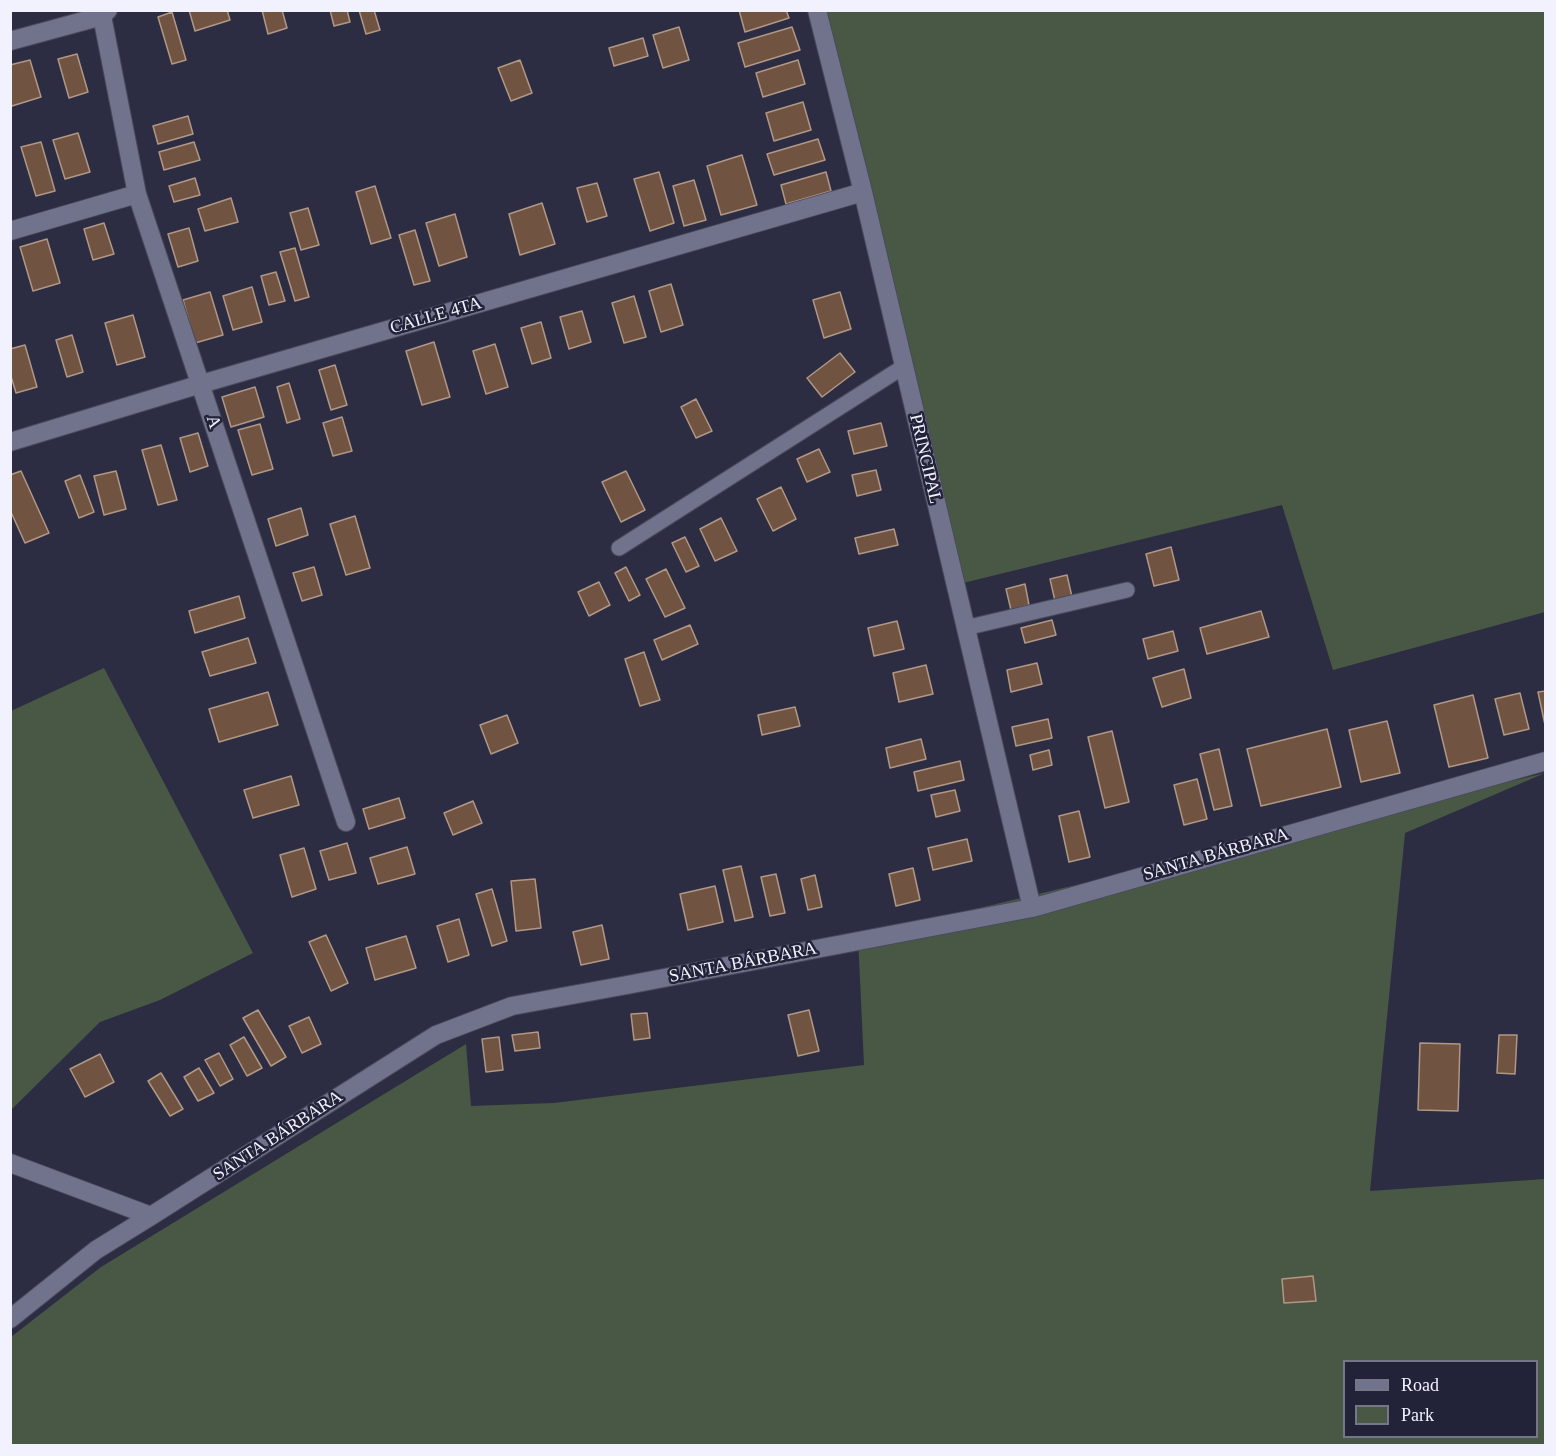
<!DOCTYPE html>
<meta charset="utf-8">
<style>
body{margin:0}
#map{position:relative;width:1556px;height:1456px;overflow:hidden;background:#2c2d43;font-family:Georgia,serif}
canvas{display:block}
.frame{position:absolute;inset:0;border:12px solid #f1f2fe;pointer-events:none}
.legend{position:absolute;left:1343px;top:1360px;width:195px;height:78px;box-sizing:border-box;background:#222338;border:2px solid #757687;margin:0;padding:8px 10px;list-style:none;font-size:18px;color:#f1f2fe}
.legend li{display:flex;align-items:center;gap:12px;height:30px}
.legend b{width:30px;border:2px solid #757687}
</style>
<div id="map">
<canvas width="1556" height="1456"></canvas>
<div class="frame"></div>
<ul class="legend">
<li><b style="height:8px;background:#71738d"></b>Road</li>
<li><b style="height:16px;background:#495844"></b>Park</li>
</ul>
</div>
<script>
const context = document.querySelector('canvas').getContext('2d');
context.lineJoin = 'round';
function fill(path, color) { context.fillStyle = color; context.fill(path, 'evenodd'); }
function stroke(path, color, width, dash) { context.strokeStyle = color; context.lineWidth = width; context.lineCap = dash ? 'butt' : 'round'; context.setLineDash(dash || []); context.stroke(path); }
function label(font, color, halo, rows, align = 'center') {
  context.font = font + ' Georgia,serif'; context.lineWidth = 5; context.setLineDash([]); context.textBaseline = 'middle'; context.strokeStyle = halo; context.fillStyle = color; for (const [text, x, y, turn = 0] of rows) {
    context.save(); context.translate(x, y); context.rotate((+turn || 0) * Math.PI / 180); context.textAlign = isNaN(turn) ? turn : align; if (halo) context.strokeText(text, 0, 0); context.fillText(text, 0, 0); context.restore();
  }
}
fill(new Path2D(`
 M 823,11 L 1545,11 L 1545,612 L 1333,670 L 1282,505 L 963,583 Z
 M 104,668 L 253,953 L 160,1000 L 100,1022 L 11,1110 L 11,711 Z
 M 1545,773 L 1405,833 L 1370,1191 L 1545,1179 L 1545,1445 L 11,1446 L 11,1337 L 101,1267 L 466,1044 L 471,1106 L 554,1103 L 864,1065 L 858,937 ZM 1344,1362 L 1536,1362 L 1536,1436 L 1344,1436 Z`), '#495844');
const building = new Path2D(`
 M 189,10 L 227,10 L 230,20 L 195,31 Z
 M 262,10 L 282,10 L 287,28 L 268,34 Z
 M 330,10 L 347,10 L 350,22 L 334,26 Z
 M 359,10 L 374,10 L 380,30 L 366,34 Z
 M 739,10 L 786,10 L 789,18 L 745,32 Z
 M 172,12 L 186,60 L 172,64 L 158,17 Z
 M 679,27 L 689,60 L 663,68 L 653,35 Z
 M 792,27 L 800,50 L 745,67 L 738,43 Z
 M 643,38 L 648,56 L 614,66 L 609,48 Z
 M 77,54 L 88,92 L 69,98 L 58,59 Z
 M 30,60 L 41,97 L 12,106 L 10,100 L 10,65 Z
 M 520,60 L 532,93 L 511,101 L 498,68 Z
 M 798,60 L 805,84 L 763,97 L 756,73 Z
 M 803,102 L 811,130 L 774,141 L 766,113 Z
 M 188,116 L 193,134 L 158,144 L 153,126 Z
 M 78,133 L 90,172 L 65,179 L 53,140 Z
 M 818,139 L 825,160 L 774,175 L 767,154 Z
 M 41,142 L 55,191 L 36,196 L 21,147 Z
 M 194,142 L 200,160 L 164,170 L 159,152 Z
 M 742,155 L 757,205 L 721,215 L 707,166 Z
 M 659,172 L 674,223 L 650,231 L 634,179 Z
 M 826,172 L 831,191 L 786,204 L 781,185 Z
 M 195,178 L 200,195 L 174,202 L 169,186 Z
 M 694,180 L 706,220 L 684,226 L 673,186 Z
 M 597,183 L 607,216 L 587,222 L 577,188 Z
 M 375,186 L 391,238 L 371,244 L 356,192 Z
 M 231,198 L 238,222 L 205,231 L 198,209 Z
 M 542,203 L 555,244 L 520,255 L 509,214 Z
 M 308,208 L 319,245 L 301,250 L 290,213 Z
 M 455,214 L 467,257 L 439,266 L 426,223 Z
 M 104,223 L 114,254 L 93,260 L 84,229 Z
 M 189,228 L 198,261 L 178,267 L 168,234 Z
 M 415,230 L 430,281 L 414,285 L 399,235 Z
 M 47,239 L 60,283 L 33,291 L 20,247 Z
 M 295,248 L 309,297 L 295,301 L 280,252 Z
 M 276,272 L 285,301 L 269,305 L 261,276 Z
 M 671,284 L 683,325 L 661,332 L 649,291 Z
 M 252,287 L 262,322 L 233,330 L 223,296 Z
 M 210,292 L 223,335 L 195,343 L 183,300 Z
 M 840,292 L 851,329 L 824,338 L 813,300 Z
 M 634,296 L 646,337 L 624,343 L 612,303 Z
 M 582,311 L 591,342 L 569,349 L 560,317 Z
 M 133,315 L 145,357 L 117,365 L 105,323 Z
 M 541,322 L 551,358 L 532,364 L 521,328 Z
 M 72,335 L 83,372 L 67,377 L 56,340 Z
 M 434,342 L 450,397 L 422,405 L 406,351 Z
 M 495,344 L 508,387 L 486,394 L 473,351 Z
 M 25,345 L 37,387 L 16,393 L 10,373 L 10,349 Z
 M 840,353 L 855,372 L 822,397 L 807,378 Z
 M 335,365 L 347,405 L 331,410 L 319,370 Z
 M 289,383 L 300,419 L 287,423 L 277,387 Z
 M 255,387 L 264,417 L 231,427 L 222,397 Z
 M 696,399 L 712,431 L 696,438 L 681,407 Z
 M 342,417 L 352,451 L 333,456 L 323,423 Z
 M 881,423 L 887,446 L 854,454 L 848,431 Z
 M 260,424 L 273,469 L 252,475 L 238,430 Z
 M 198,433 L 208,466 L 190,472 L 180,438 Z
 M 161,445 L 177,500 L 158,505 L 142,450 Z
 M 819,449 L 830,472 L 807,482 L 797,459 Z
 M 876,470 L 881,490 L 857,496 L 852,475 Z
 M 21,471 L 49,533 L 25,543 L 10,510 L 10,475 Z
 M 116,471 L 126,509 L 104,515 L 94,476 Z
 M 626,471 L 645,510 L 621,522 L 602,482 Z
 M 80,475 L 94,512 L 79,518 L 65,481 Z
 M 781,487 L 796,519 L 773,531 L 757,499 Z
 M 301,508 L 308,535 L 276,546 L 268,519 Z
 M 355,516 L 370,568 L 346,575 L 330,524 Z
 M 721,518 L 737,551 L 715,561 L 700,529 Z
 M 894,529 L 898,545 L 859,554 L 855,538 Z
 M 685,537 L 699,566 L 686,572 L 672,543 Z
 M 1171,547 L 1179,580 L 1154,586 L 1146,554 Z
 M 314,567 L 322,595 L 302,601 L 293,573 Z
 M 626,567 L 640,595 L 629,601 L 615,573 Z
 M 666,569 L 685,608 L 665,617 L 646,579 Z
 M 1067,575 L 1072,597 L 1055,601 L 1050,579 Z
 M 599,582 L 610,605 L 589,616 L 578,592 Z
 M 1025,584 L 1029,605 L 1011,610 L 1006,589 Z
 M 239,596 L 245,618 L 195,633 L 189,611 Z
 M 1261,611 L 1269,637 L 1207,654 L 1200,628 Z
 M 1052,620 L 1056,635 L 1025,643 L 1021,628 Z
 M 897,621 L 904,649 L 874,656 L 868,628 Z
 M 690,625 L 698,644 L 662,660 L 654,640 Z
 M 1173,631 L 1178,651 L 1148,659 L 1143,639 Z
 M 248,638 L 256,663 L 210,676 L 202,652 Z
 M 644,652 L 660,700 L 640,706 L 625,659 Z
 M 1037,663 L 1042,684 L 1011,692 L 1007,670 Z
 M 926,665 L 933,694 L 899,702 L 893,673 Z
 M 1184,669 L 1191,698 L 1162,707 L 1153,678 Z
 M 1546,691 L 1546,724 L 1545,725 L 1538,692 Z
 M 268,692 L 278,725 L 219,742 L 209,709 Z
 M 1520,693 L 1529,729 L 1504,735 L 1495,699 Z
 M 1473,695 L 1488,758 L 1449,767 L 1434,705 Z
 M 795,707 L 800,726 L 762,735 L 758,715 Z
 M 507,715 L 518,743 L 491,754 L 480,725 Z
 M 1048,719 L 1052,738 L 1016,746 L 1012,727 Z
 M 1387,721 L 1400,773 L 1361,782 L 1349,730 Z
 M 1327,729 L 1341,787 L 1261,806 L 1247,749 Z
 M 1112,731 L 1129,802 L 1105,808 L 1088,737 Z
 M 921,739 L 926,759 L 890,768 L 886,748 Z
 M 1219,749 L 1232,806 L 1214,810 L 1200,754 Z
 M 1049,750 L 1052,765 L 1033,770 L 1030,755 Z
 M 960,761 L 964,780 L 918,791 L 914,772 Z
 M 291,776 L 299,805 L 253,818 L 244,790 Z
 M 1197,779 L 1207,819 L 1184,825 L 1174,785 Z
 M 955,790 L 960,811 L 936,817 L 931,795 Z
 M 399,798 L 405,818 L 369,829 L 363,809 Z
 M 473,801 L 482,823 L 453,835 L 444,813 Z
 M 1079,811 L 1090,857 L 1069,862 L 1059,816 Z
 M 967,839 L 972,861 L 933,870 L 928,848 Z
 M 347,843 L 356,873 L 329,880 L 320,851 Z
 M 407,847 L 415,874 L 378,884 L 370,858 Z
 M 304,848 L 316,889 L 292,897 L 280,855 Z
 M 741,866 L 753,917 L 735,921 L 723,870 Z
 M 913,868 L 920,900 L 896,906 L 889,874 Z
 M 776,874 L 785,913 L 770,916 L 761,877 Z
 M 815,875 L 822,907 L 808,910 L 801,879 Z
 M 535,879 L 541,928 L 516,931 L 511,881 Z
 M 715,886 L 723,922 L 688,930 L 680,894 Z
 M 492,889 L 507,941 L 492,946 L 476,894 Z
 M 459,919 L 469,955 L 448,962 L 437,926 Z
 M 602,925 L 609,959 L 581,965 L 573,932 Z
 M 326,935 L 348,983 L 331,991 L 309,942 Z
 M 406,936 L 416,968 L 375,980 L 366,948 Z
 M 258,1010 L 286,1057 L 271,1066 L 243,1018 Z
 M 809,1010 L 819,1051 L 798,1056 L 788,1015 Z
 M 647,1013 L 650,1038 L 634,1040 L 631,1014 Z
 M 309,1017 L 321,1044 L 302,1053 L 289,1026 Z
 M 538,1032 L 540,1048 L 515,1051 L 512,1035 Z
 M 1499,1035 L 1517,1035 L 1515,1074 L 1497,1073 Z
 M 244,1037 L 262,1068 L 247,1076 L 230,1045 Z
 M 499,1037 L 503,1070 L 486,1072 L 482,1039 Z
 M 1420,1043 L 1460,1044 L 1458,1111 L 1418,1110 Z
 M 219,1053 L 233,1079 L 220,1086 L 205,1060 Z
 M 100,1054 L 114,1082 L 85,1097 L 70,1069 Z
 M 199,1068 L 214,1093 L 198,1101 L 184,1077 Z
 M 161,1073 L 183,1109 L 170,1116 L 148,1081 Z
 M 1313,1276 L 1316,1301 L 1284,1303 L 1282,1279 Z`);
fill(building, '#705441');
stroke(building, '#b19786', 1.5);
const lane = new Path2D(`
 M 619,548 L 903,367
 M 965,628 L 1127,590`);
const street = new Path2D(`
 M 817,10 L 863,192 L 1032,908
 M 102,16 L 137,194 L 346,822
 M 10,41 L 102,16 L 108,10
 M 10,231 L 137,194
 M 10,442 L 201,384 L 863,192
 M 10,1163 L 151,1216
 M 10,1319 L 96,1250 L 151,1216 L 436,1035 L 512,1006 L 627,985 L 1032,908 L 1546,761`);
stroke(lane, '#4a4a5c', 17);
stroke(street, '#4a4a5c', 20);
stroke(lane, '#71738d', 15);
stroke(street, '#71738d', 18);
label('18px', '#f1f2fe', '#222338', [
 ["CALLE 4TA",436,316,-16],
 ["A",213,422,72],
 ["PRINCIPAL",925,459,77],
 ["SANTA BÁRBARA",1216,855,-16],
 ["SANTA BÁRBARA",743,963,-11],
 ["SANTA BÁRBARA",278,1136,-33]
]);
</script>
